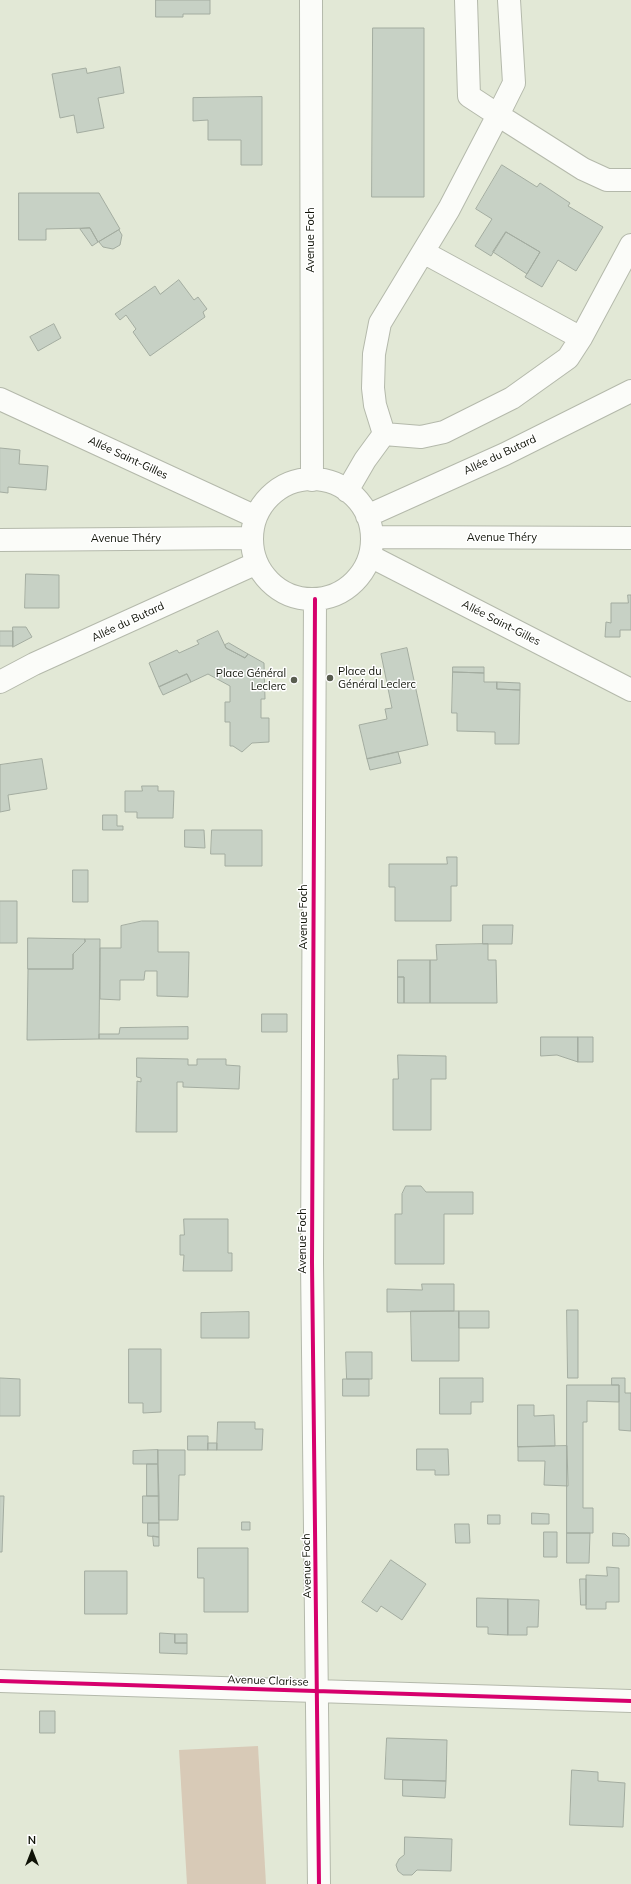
<!DOCTYPE html>
<meta charset="utf-8">
<style>
body{margin:0}
#map{position:relative;width:631px;height:1884px;overflow:hidden;background:#e2e8d6;font-family:Mulish,sans-serif}
canvas{display:block}
.north{position:absolute;left:12px;top:1832px;width:40px;height:40px;-webkit-text-stroke:3px #fff;paint-order:stroke;rotate:0deg;font-size:11px;font-weight:700;line-height:16px;text-align:center;color:#0f1207}
.north::after{content:'';display:block;margin:auto;width:14px;height:18px;background:#0f1207;clip-path:polygon(50% 0,100% 100%,50% 72%,0 100%)}
</style>
<div id="map">
<canvas width="631" height="1884"></canvas>
<div class="north">N</div>
</div>
<script>
const context = document.querySelector('canvas').getContext('2d');
context.lineJoin = 'round';
function fill(path, color) { context.fillStyle = color; context.fill(path, 'evenodd'); }
function stroke(path, color, width, dash) { context.strokeStyle = color; context.lineWidth = width; context.lineCap = dash ? 'butt' : 'round'; context.setLineDash(dash || []); context.stroke(path); }
function label(font, color, halo, rows, align = 'center') {
  context.font = font + ' Mulish,sans-serif'; context.lineWidth = 3; context.setLineDash([]); context.textBaseline = 'middle'; context.strokeStyle = halo; context.fillStyle = color; for (const [text, x, y, turn = 0] of rows) {
    context.save(); context.translate(x, y); context.rotate((+turn || 0) * Math.PI / 180); context.textAlign = isNaN(turn) ? turn : align; if (halo) context.strokeText(text, 0, 0); context.fillText(text, 0, 0); context.restore();
  }
}
fill(new Path2D(`
 M 258,1746 L 266,1884 L 187,1884 L 179,1750 Z`), '#d8cab7');
const building = new Path2D(`
 M 156,0 L 210,0 L 210,14 L 183,14 L 183,17 L 156,17 Z
 M 373,28 L 424,28 L 424,197 L 372,197 Z
 M 120,67 L 124,93 L 98,98 L 104,128 L 77,133 L 74,115 L 60,118 L 52,74 L 86,68 L 87,73 Z
 M 262,97 L 262,165 L 241,165 L 241,140 L 208,140 L 208,120 L 193,121 L 193,98 Z
 M 502,165 L 537,187 L 540,183 L 570,203 L 568,206 L 603,227 L 576,271 L 558,260 L 542,287 L 525,277 L 540,252 L 506,232 L 491,256 L 475,246 L 492,219 L 476,209 Z
 M 19,193 L 99,193 L 120,229 L 98,242 L 90,228 L 46,229 L 46,240 L 19,240 Z
 M 90,228 L 98,242 L 92,246 L 80,229 Z
 M 119,230 L 122,235 L 120,245 L 113,249 L 103,247 L 99,242 Z
 M 506,232 L 540,252 L 527,274 L 493,252 Z
 M 179,280 L 194,300 L 198,297 L 207,309 L 203,312 L 205,317 L 150,356 L 133,332 L 136,329 L 126,315 L 120,320 L 115,314 L 155,286 L 160,294 Z
 M 54,324 L 61,338 L 38,351 L 30,337 Z
 M 0,448 L 20,450 L 19,464 L 48,466 L 46,490 L 8,487 L 8,493 L 0,492 Z
 M 26,574 L 59,575 L 59,608 L 25,608 Z
 M 628,595 L 631,595 L 631,630 L 620,630 L 620,637 L 605,637 L 606,622 L 611,623 L 611,603 L 628,603 Z
 M 13,627 L 26,627 L 32,637 L 13,647 Z
 M 0,631 L 13,631 L 13,646 L 0,646 Z
 M 218,631 L 226,648 L 245,658 L 248,654 L 264,663 L 265,699 L 261,699 L 261,718 L 269,718 L 269,742 L 252,743 L 242,752 L 233,746 L 230,746 L 230,722 L 225,722 L 225,702 L 230,702 L 230,686 L 208,674 L 191,682 L 187,674 L 159,687 L 149,663 L 177,650 L 179,653 L 199,644 L 197,641 Z
 M 229,643 L 248,654 L 245,658 L 226,648 L 225,645 Z
 M 407,648 L 428,745 L 367,759 L 359,725 L 387,719 L 385,709 L 392,708 L 381,654 Z
 M 453,667 L 484,667 L 484,673 L 453,672 Z
 M 453,672 L 484,673 L 484,682 L 497,682 L 497,689 L 520,690 L 519,744 L 495,744 L 495,732 L 457,731 L 457,713 L 452,713 Z
 M 187,674 L 191,682 L 163,695 L 159,687 Z
 M 497,682 L 520,683 L 520,690 L 497,689 Z
 M 398,752 L 401,763 L 370,770 L 367,759 Z
 M 42,759 L 47,789 L 8,795 L 10,810 L 0,812 L 0,765 Z
 M 142,786 L 158,786 L 158,791 L 174,791 L 173,818 L 137,818 L 137,812 L 125,812 L 125,791 L 142,791 Z
 M 103,815 L 117,815 L 117,826 L 123,826 L 123,830 L 103,830 Z
 M 185,830 L 204,830 L 205,848 L 185,847 Z
 M 212,830 L 262,830 L 262,866 L 225,866 L 225,854 L 211,854 Z
 M 447,857 L 457,857 L 457,886 L 451,886 L 451,921 L 395,921 L 395,887 L 389,887 L 389,864 L 447,864 Z
 M 73,870 L 88,870 L 88,902 L 73,902 Z
 M 0,901 L 17,901 L 17,943 L 0,943 Z
 M 142,921 L 158,921 L 158,952 L 189,952 L 188,997 L 157,996 L 157,971 L 145,971 L 144,980 L 120,980 L 120,1000 L 100,999 L 100,948 L 121,948 L 121,926 Z
 M 483,925 L 513,925 L 512,944 L 483,944 Z
 M 28,938 L 85,939 L 85,942 L 73,954 L 73,969 L 28,969 Z
 M 85,939 L 100,939 L 99,1039 L 27,1040 L 28,969 L 73,969 L 73,954 L 85,942 Z
 M 488,944 L 488,960 L 496,960 L 497,1003 L 430,1003 L 430,960 L 437,960 L 436,945 Z
 M 398,960 L 430,960 L 430,1003 L 404,1003 L 404,977 L 398,977 Z
 M 398,977 L 404,977 L 404,1003 L 398,1003 Z
 M 262,1014 L 287,1014 L 287,1032 L 262,1032 Z
 M 188,1027 L 188,1039 L 99,1039 L 99,1034 L 119,1034 L 120,1028 Z
 M 541,1037 L 578,1037 L 578,1062 L 557,1055 L 541,1056 Z
 M 578,1037 L 593,1037 L 593,1062 L 578,1062 Z
 M 398,1055 L 446,1056 L 446,1079 L 431,1079 L 431,1130 L 393,1130 L 393,1079 L 398,1079 Z
 M 137,1058 L 188,1059 L 188,1065 L 197,1065 L 197,1059 L 226,1059 L 226,1065 L 240,1066 L 239,1089 L 183,1087 L 183,1082 L 177,1082 L 177,1132 L 136,1132 L 137,1081 L 141,1082 L 141,1078 L 137,1077 Z
 M 406,1186 L 421,1186 L 426,1192 L 473,1192 L 473,1214 L 444,1214 L 444,1264 L 395,1264 L 395,1214 L 402,1214 L 402,1194 Z
 M 184,1219 L 228,1219 L 228,1253 L 232,1253 L 232,1271 L 183,1271 L 184,1255 L 180,1255 L 180,1235 L 184,1235 Z
 M 422,1284 L 454,1284 L 454,1311 L 387,1312 L 387,1289 L 422,1290 Z
 M 567,1310 L 578,1310 L 578,1378 L 568,1378 Z
 M 411,1311 L 459,1311 L 459,1361 L 412,1361 Z
 M 459,1311 L 489,1311 L 489,1328 L 459,1328 Z
 M 249,1312 L 249,1338 L 201,1338 L 201,1313 Z
 M 129,1349 L 161,1349 L 161,1412 L 143,1413 L 143,1403 L 129,1403 Z
 M 346,1352 L 372,1352 L 372,1379 L 347,1379 Z
 M 0,1378 L 20,1379 L 20,1416 L 0,1416 Z
 M 440,1378 L 483,1378 L 483,1402 L 471,1402 L 471,1414 L 440,1414 Z
 M 612,1378 L 625,1378 L 625,1393 L 631,1393 L 631,1431 L 619,1430 L 619,1385 L 612,1385 Z
 M 343,1379 L 369,1379 L 369,1396 L 343,1396 Z
 M 567,1385 L 619,1385 L 619,1402 L 587,1401 L 587,1422 L 583,1422 L 583,1508 L 593,1508 L 593,1533 L 567,1533 Z
 M 518,1405 L 534,1405 L 534,1416 L 554,1415 L 555,1446 L 518,1447 Z
 M 218,1422 L 255,1422 L 255,1429 L 263,1429 L 262,1450 L 217,1450 Z
 M 188,1436 L 208,1436 L 208,1450 L 188,1450 Z
 M 208,1443 L 217,1443 L 217,1450 L 208,1450 Z
 M 567,1446 L 568,1486 L 544,1485 L 545,1461 L 518,1461 L 518,1447 Z
 M 417,1449 L 448,1449 L 449,1475 L 435,1475 L 435,1470 L 417,1470 Z
 M 158,1450 L 185,1450 L 185,1475 L 179,1475 L 178,1520 L 159,1520 Z
 M 158,1450 L 158,1464 L 133,1464 L 133,1451 Z
 M 147,1464 L 158,1464 L 159,1496 L 147,1496 Z
 M 0,1496 L 4,1496 L 2,1552 L 0,1552 Z
 M 143,1496 L 159,1496 L 159,1523 L 143,1523 Z
 M 532,1513 L 549,1514 L 549,1524 L 532,1524 Z
 M 488,1515 L 500,1515 L 500,1524 L 488,1524 Z
 M 242,1522 L 250,1522 L 250,1530 L 242,1530 Z
 M 148,1523 L 159,1523 L 159,1537 L 148,1536 Z
 M 455,1524 L 469,1524 L 470,1543 L 456,1543 Z
 M 544,1532 L 557,1532 L 557,1557 L 544,1557 Z
 M 567,1533 L 590,1533 L 589,1563 L 567,1563 Z
 M 613,1533 L 625,1534 L 629,1538 L 629,1546 L 613,1546 Z
 M 153,1536 L 159,1537 L 159,1546 L 154,1546 Z
 M 198,1548 L 248,1548 L 248,1612 L 204,1612 L 204,1578 L 198,1578 Z
 M 391,1560 L 426,1584 L 402,1620 L 381,1606 L 377,1612 L 362,1602 Z
 M 607,1567 L 619,1568 L 619,1602 L 606,1602 L 606,1609 L 586,1609 L 586,1575 L 607,1576 Z
 M 85,1571 L 127,1571 L 127,1614 L 85,1614 Z
 M 580,1579 L 586,1579 L 586,1605 L 581,1605 Z
 M 477,1598 L 508,1599 L 508,1635 L 488,1634 L 488,1627 L 477,1627 Z
 M 508,1599 L 539,1600 L 538,1627 L 527,1627 L 527,1635 L 508,1635 Z
 M 160,1633 L 175,1634 L 175,1643 L 187,1643 L 187,1654 L 160,1653 Z
 M 175,1634 L 187,1634 L 187,1643 L 175,1643 Z
 M 40,1711 L 55,1711 L 55,1733 L 40,1733 Z
 M 387,1738 L 447,1740 L 446,1781 L 385,1779 Z
 M 572,1770 L 598,1772 L 598,1781 L 625,1783 L 623,1827 L 570,1825 Z
 M 403,1780 L 446,1781 L 445,1798 L 403,1796 Z
 M 405,1837 L 452,1839 L 451,1871 L 417,1870 L 412,1875 L 403,1875 L 398,1871 L 396,1865 L 399,1859 L 404,1855 Z`);
fill(building, '#c7d1c5');
stroke(building, '#a3aca0', 1);
const minor = new Path2D(`
 M 311,0 L 312,480
 M 466,0 L 469,96 L 498,115 L 514,83 L 509,0
 M 423,252 L 581,338
 M 0,399 L 256,517
 M 384,434 L 421,437 L 444,432 L 512,398 L 568,358 L 581,338 L 631,245
 M252 539a60 60 0 1 1 120 0a60 60 0 1 1-120 0Z
 M 347,491 L 365,460 L 384,434 L 375,405 L 373,388 L 374,354 L 380,323 L 449,209 L 498,115 L 583,169 L 607,180 L 631,180
 M 367,516 L 505,454 L 631,391
 M 372,537 L 631,538
 M 0,540 L 252,538
 M 370,556 L 631,690
 M 315,599 L 312,1262 L 319,1884
 M 0,682 L 34,664 L 257,563
 M 0,1681 L 631,1701`);
stroke(minor, '#b4b9ab', 24);
stroke(minor, '#fbfcf9', 22);
stroke(new Path2D(`
 M 315,599 L 312,1262 L 319,1884
 M 0,1681 L 631,1701`), '#d6006c', 4);
for (const [x, y, r, color] of [
 [330,678,4,"#595d4f"],
 [294,680,4,"#595d4f"]
]) { const dot = new Path2D(); dot.arc(x, y, r, 0, 2 * Math.PI); context.fillStyle = color; context.fill(dot); stroke(dot, '#fff', 1.5); }
label('11px', '#0f1207', '#fff', [
 ["Avenue Foch",311,240,-90],
 ["Allée du Butard",500,455,-25],
 ["Allée Saint-Gilles",128,458,25],
 ["Avenue Théry",502,538],
 ["Avenue Théry",126,539],
 ["Allée du Butard",128,622,-25],
 ["Allée Saint-Gilles",501,623,27],
 ["Avenue Foch",304,917,-90],
 ["Avenue Foch",303,1241,-90],
 ["Avenue Foch",307,1566,-91],
 ["Avenue Clarisse",268,1681,2]
]);
label('11px', '#0f1207', '#fff', [
 ["Place du",338,672],
 ["Général Leclerc",338,685],
 ["Place Général",286,674,"right"],
 ["Leclerc",286,687,"right"]
], 'left');
</script>
